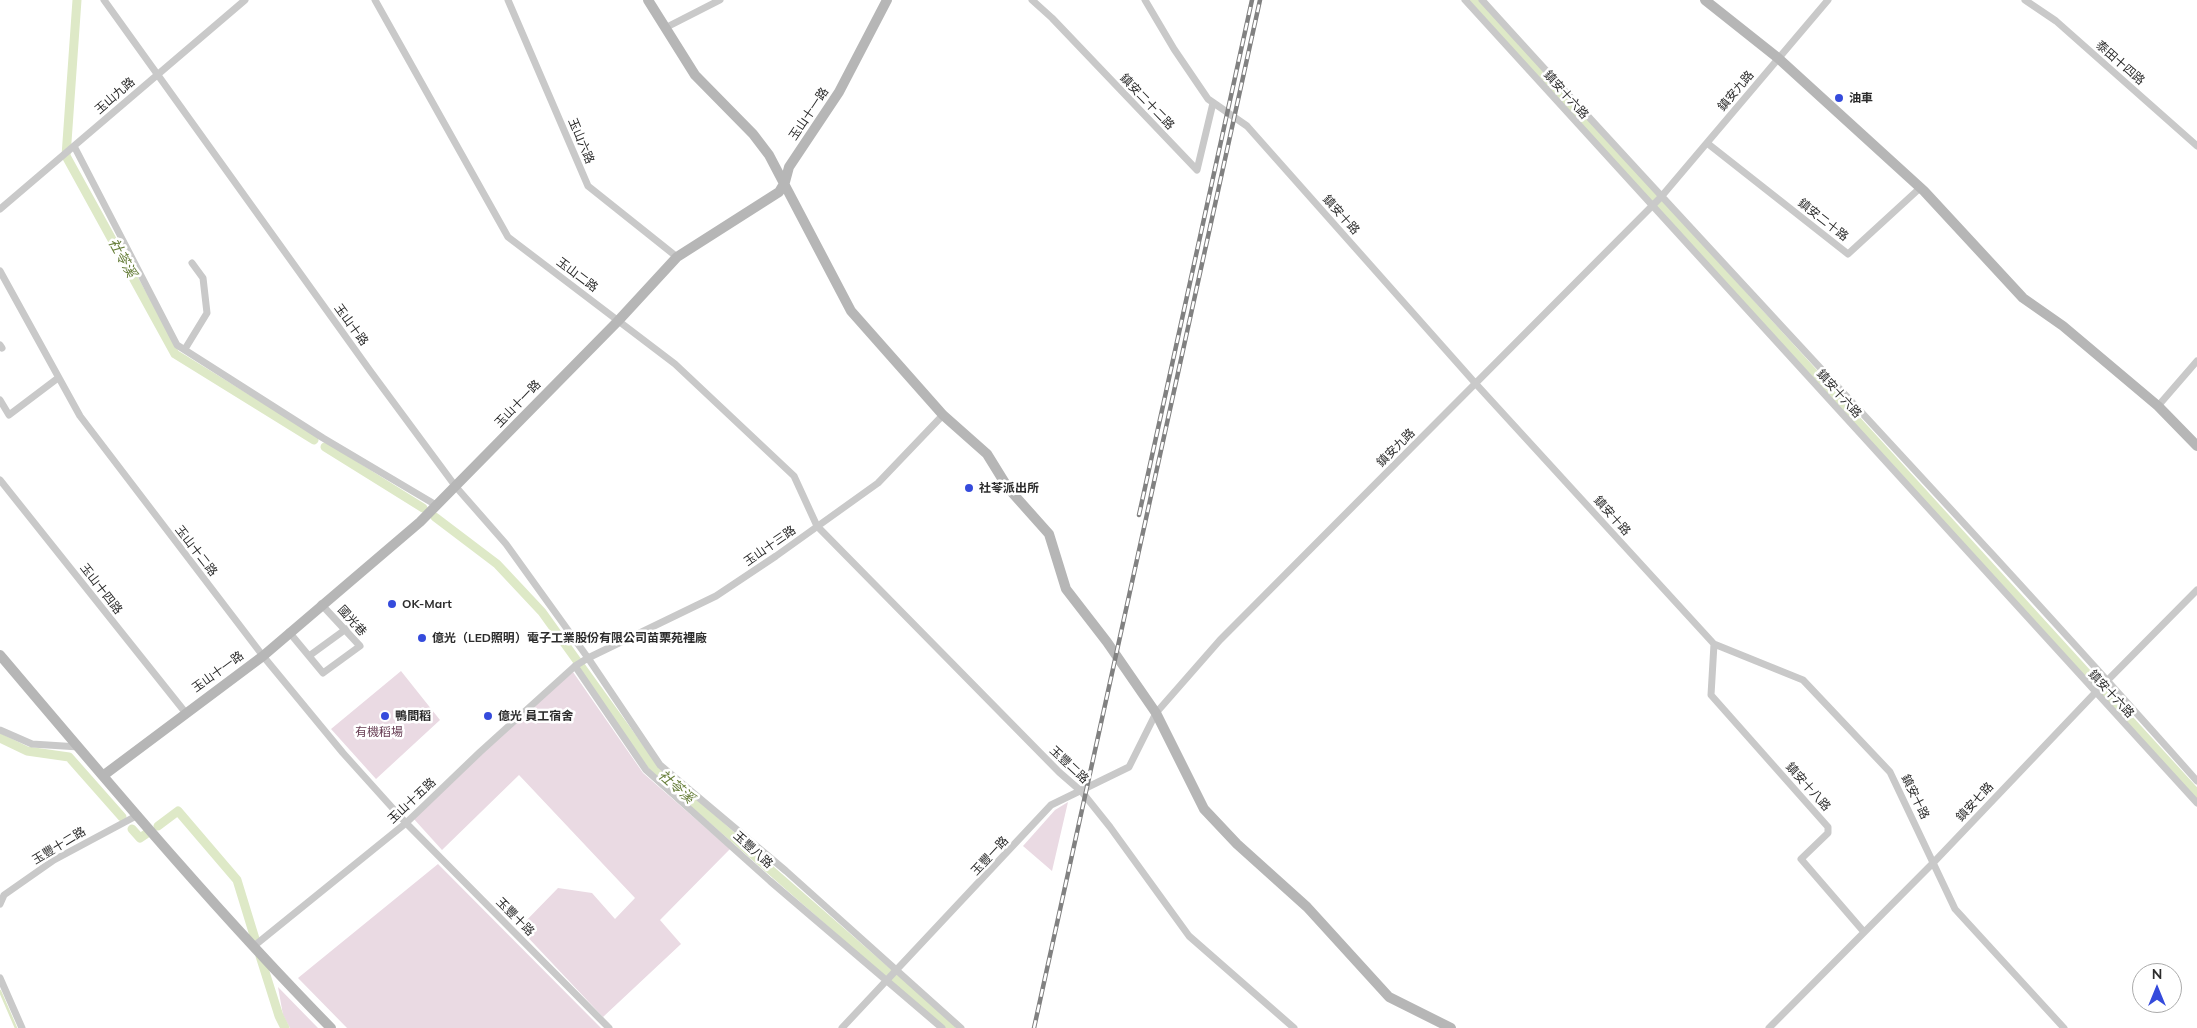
<!DOCTYPE html>
<meta charset="utf-8">
<style>
body{margin:0}
#map{position:relative;width:2197px;height:1028px;overflow:hidden;background:#fff;font-family:Mulish,sans-serif}
canvas{display:block}
.north{position:absolute;left:2132px;top:963px;width:50px;height:50px;box-sizing:border-box;background:#fff;border:1px solid #ababab;border-radius:50%;rotate:0deg;font-size:14px;font-weight:700;line-height:20px;text-align:center;color:#2c2c2c}
.north::after{content:'';display:block;margin:auto;width:18px;height:22px;background:#354bdc;clip-path:polygon(50% 0,100% 100%,50% 72%,0 100%)}
</style>
<div id="map">
<canvas width="2197" height="1028"></canvas>
<div class="north">N</div>
</div>
<script>
const context = document.querySelector('canvas').getContext('2d');
context.lineJoin = 'round';
function fill(path, color) { context.fillStyle = color; context.fill(path, 'evenodd'); }
function stroke(path, color, width, dash) { context.strokeStyle = color; context.lineWidth = width; context.lineCap = dash ? 'butt' : 'round'; context.setLineDash(dash || []); context.stroke(path); }
function label(font, color, halo, rows, align = 'center') {
  context.font = font + ' Mulish,"Noto Sans TC",sans-serif'; context.lineWidth = 5; context.setLineDash([]); context.textBaseline = 'middle'; context.strokeStyle = halo; context.fillStyle = color; for (const [text, x, y, turn = 0] of rows) {
    context.save(); context.translate(x, y); context.rotate((+turn || 0) * Math.PI / 180); context.textAlign = isNaN(turn) ? turn : align; if (halo) context.strokeText(text, 0, 0); context.fillText(text, 0, 0); context.restore();
  }
}
fill(new Path2D(`
 M 401,671 L 440,720 L 376,779 L 331,729 Z
 M 573,672 L 643,773 L 730,849 L 660,920 L 681,944 L 603,1017 L 519,928 L 558,888 L 592,893 L 615,919 L 635,898 L 519,775 L 442,850 L 413,818 L 482,752 Z
 M 1068,802 L 1052,871 L 1023,846 L 1055,810 Z
 M 438,864 L 601,1028 L 347,1028 L 298,978 Z
 M 278,987 L 318,1028 L 290,1028 L 283,1015 Z`), '#eadae3');
stroke(new Path2D(`
 M 0,991 L 16,1028`), '#dee9c7', 2.5);
stroke(new Path2D(`
 M 77,0 L 66,156 L 175,354 L 314,440
 M 1474,0 L 1576,112
 M 1585,122 L 2095,682
 M 325,447 L 423,508
 M 435,517 L 497,564 L 542,612 L 654,768 L 951,1028
 M 2105,693 L 2197,794
 M 0,738 L 27,751 L 69,757 L 122,817
 M 158,826 L 178,811 L 237,880 L 256,942
 M 132,829 L 140,838 L 146,834
 M 260,956 L 279,1016 L 285,1028`), '#dee9c7', 9);
stroke(new Path2D(`
 M 104,0 L 371,372 L 456,487 L 506,544 L 588,658 L 660,765 L 786,871 L 961,1028
 M 375,0 L 508,237 L 675,364 L 794,476 L 817,526 L 1059,772 L 1082,792 L 1110,827 L 1189,936 L 1294,1028
 M 508,0 L 588,186 L 677,257
 M 1032,0 L 1052,18 L 1197,170 L 1213,103
 M 1145,0 L 1174,49 L 1208,99 L 1247,126 L 1476,384 L 1714,644 L 1803,680 L 1890,772 L 1955,909 L 2064,1028
 M 1465,0 L 2197,803
 M 1482,0 C 1719,262 1963,517 2197,781
 M 2025,0 L 2056,21 L 2197,146
 M 665,28 L 720,0
 M 1707,143 L 1848,254 L 1920,188
 M 74,146 L 177,345 L 323,438 L 436,505
 M 0,209 L 245,0
 M 0,271 L 80,416 L 263,656 L 343,753 L 406,823 L 609,1028
 M 0,345 L 2,348
 M 185,349 L 207,313 L 203,278 L 192,263
 M 0,400 L 9,415 L 58,378
 M 2158,406 L 2197,361
 M 0,480 L 185,712
 M 289,632 L 323,673 L 360,646 L 321,604
 M 1714,644 L 1711,695 L 1828,827 L 1828,833 L 1801,859 L 1864,932
 M 309,656 L 346,629
 M 575,666 L 646,770 L 770,881 L 942,1028
 M 0,730 L 32,744 L 79,747
 M 0,904 L 4,895 L 54,860 L 138,815
 M 254,946 L 406,823 L 480,752 L 575,666 L 588,658 L 716,596 L 776,556 L 878,483 L 943,415
 M 0,978 L 22,1028
 M 842,1028 L 1051,805 L 1129,767 L 1156,713 L 1220,640 L 1661,197 L 1828,0
 M 1769,1028 L 1934,862 L 2095,693 L 2197,590`), '#c9c9c9', 7);
stroke(new Path2D(`
 M 648,0 L 695,75 L 753,134 L 769,155 L 851,311 L 943,415 L 987,454 L 1008,488 L 1049,534 L 1066,589 L 1107,642 L 1156,713 L 1204,809 L 1237,844 L 1307,907 L 1389,997 L 1451,1028
 M 1705,0 L 1778,58 L 1924,191 L 2023,298 L 2063,326 L 2158,406 L 2197,446
 M 0,655 C 107,781 215,910 331,1028
 M 104,775 L 263,656 L 420,522 L 618,321 L 677,257 L 779,192 L 785,182 L 789,167 L 839,92 L 887,0`), '#b6b6b6', 10);
const rail = new Path2D(`
 M 1139,515 L 1252,0
 M 1034,1028 L 1260,0`);
stroke(rail, '#818181', 4.5);
stroke(rail, '#fff', 2.5, [8]);
for (const [x, y, r, color] of [
 [1839,98,5,"#354bdc"],
 [969,488,5,"#354bdc"],
 [392,604,5,"#354bdc"],
 [422,638,5,"#354bdc"],
 [385,716,5,"#354bdc"],
 [488,716,5,"#354bdc"]
]) { const dot = new Path2D(); dot.arc(x, y, r, 0, 2 * Math.PI); context.fillStyle = color; context.fill(dot); stroke(dot, '#fff', 2); }
label('12px', '#2c2c2c', '#fff', [
 ["泰田十四路",2120,63,41],
 ["鎮安九路",1736,91,-50],
 ["鎮安十六路",1566,95,48],
 ["玉山九路",115,96,-41],
 ["鎮安二十二路",1147,102,46],
 ["玉山十一路",809,114,-56],
 ["玉山六路",581,141,67],
 ["鎮安十路",1341,215,48],
 ["鎮安二十路",1823,220,38],
 ["玉山二路",577,275,37],
 ["玉山十路",351,325,54],
 ["鎮安十六路",1839,394,48],
 ["玉山十一路",518,404,-46],
 ["鎮安九路",1396,448,-45],
 ["鎮安十路",1612,516,48],
 ["玉山十三路",770,546,-35],
 ["玉山十二路",196,551,52],
 ["玉山十四路",101,589,52],
 ["國光巷",352,621,48],
 ["玉山十一路",218,672,-36],
 ["鎮安十六路",2111,694,47],
 ["玉豐二路",1069,765,43],
 ["鎮安十八路",1808,787,48],
 ["鎮安十路",1915,797,64],
 ["玉山十五路",412,801,-43],
 ["鎮安七路",1975,802,-47],
 ["玉豐十二路",59,846,-31],
 ["玉豐八路",753,850,42],
 ["玉豐一路",990,856,-47],
 ["玉豐十路",515,917,45]
]);
label('bold 12px', '#2c2c2c', '#fff', [
 ["油車",1849,98],
 ["社苓派出所",979,488],
 ["OK-Mart",402,604],
 ["億光（LED照明）電子工業股份有限公司苗栗苑裡廠",432,638],
 ["鴨間稻",395,716],
 ["億光 員工宿舍",498,716]
], 'left');
label('12px', '#663c52', '#fff', [
 ["有機稻場",379,732]
]);
label('italic 14px', '#677e3a', '#fff', [
 ["社苓溪",122,258,61],
 ["社苓溪",676,787,41]
]);
</script>
